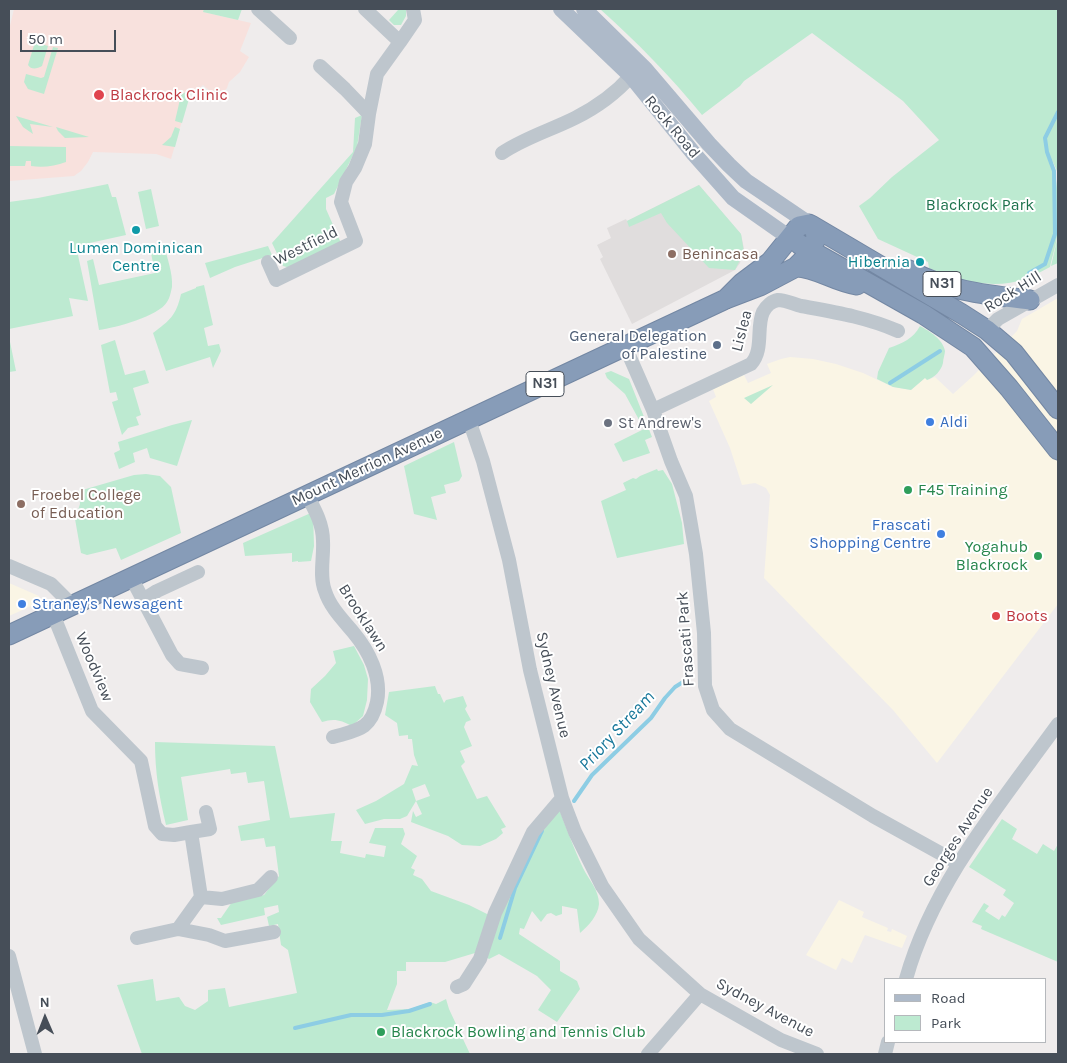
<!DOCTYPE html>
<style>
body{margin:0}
#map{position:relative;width:1067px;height:1063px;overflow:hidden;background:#efecec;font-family:Karla,sans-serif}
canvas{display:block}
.frame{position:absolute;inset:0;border:10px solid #464e58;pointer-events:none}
.legend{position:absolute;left:884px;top:978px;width:162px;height:65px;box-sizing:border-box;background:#fff;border:1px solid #b5b8bc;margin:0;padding:6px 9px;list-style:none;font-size:15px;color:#464e58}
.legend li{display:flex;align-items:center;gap:10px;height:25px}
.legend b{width:25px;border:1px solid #b5b8bc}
.north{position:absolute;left:20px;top:993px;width:50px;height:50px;-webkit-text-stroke:4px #fff;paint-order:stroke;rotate:359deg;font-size:14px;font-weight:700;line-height:20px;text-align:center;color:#464e58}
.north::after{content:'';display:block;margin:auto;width:18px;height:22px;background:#464e58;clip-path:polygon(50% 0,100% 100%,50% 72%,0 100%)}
.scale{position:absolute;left:20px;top:30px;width:96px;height:22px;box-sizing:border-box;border:2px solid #464e58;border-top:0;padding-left:6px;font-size:15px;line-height:18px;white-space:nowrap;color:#464e58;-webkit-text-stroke:4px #fff;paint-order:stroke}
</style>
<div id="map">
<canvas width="1067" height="1063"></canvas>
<div class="frame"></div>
<ul class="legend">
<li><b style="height:6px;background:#aebac9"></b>Road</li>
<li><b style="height:14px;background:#bdead1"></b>Park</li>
</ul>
<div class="north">N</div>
<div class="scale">50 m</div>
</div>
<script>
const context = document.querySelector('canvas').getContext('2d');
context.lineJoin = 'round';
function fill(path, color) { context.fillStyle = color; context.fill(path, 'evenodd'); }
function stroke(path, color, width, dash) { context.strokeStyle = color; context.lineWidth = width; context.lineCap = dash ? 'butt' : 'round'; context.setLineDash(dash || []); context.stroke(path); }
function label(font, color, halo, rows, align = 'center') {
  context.font = font + ' Karla,sans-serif'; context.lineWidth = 4; context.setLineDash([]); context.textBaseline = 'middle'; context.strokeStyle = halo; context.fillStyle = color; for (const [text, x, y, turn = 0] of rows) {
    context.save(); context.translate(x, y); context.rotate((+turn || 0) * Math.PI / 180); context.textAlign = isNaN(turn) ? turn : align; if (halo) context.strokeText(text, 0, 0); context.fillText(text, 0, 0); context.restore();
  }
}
fill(new Path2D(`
 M 1058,298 L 1058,604 L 937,763 L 893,710 L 764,578 L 770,495 L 766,488 L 755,483 L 742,485 L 730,448 L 709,401 L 716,397 L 713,389 L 744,375 L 748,383 L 771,373 L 767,364 L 781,359 L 790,357 L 813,359 L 836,364 L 863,373 L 893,387 L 911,390 L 925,378 L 928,380 L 935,377 L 953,394 L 973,376 L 1017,331 L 1022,319 Z
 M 9,583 L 39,596 L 40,602 L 9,616 Z
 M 839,900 L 864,912 L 862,917 L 888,928 L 887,931 L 891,932 L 892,929 L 907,936 L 902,948 L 865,935 L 852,963 L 842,958 L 836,970 L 806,955 Z`), '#faf5e5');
fill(new Path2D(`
 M 699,185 L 741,234 L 744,249 L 740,263 L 735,270 L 632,324 L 600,259 L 603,257 L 597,245 L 611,238 L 607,228 L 626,219 L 627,221 Z`), '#e0dddd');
fill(new Path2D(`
 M 14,9 L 204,9 L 204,12 L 251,23 L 240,51 L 249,57 L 240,72 L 229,82 L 227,88 L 218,98 L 203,85 L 201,87 L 191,90 L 171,159 L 156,154 L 93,152 L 88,162 L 81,171 L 74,176 L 9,181 L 9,30 Z`), '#f8e1dd');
fill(new Path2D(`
 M 204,9 L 242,9 L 238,20 L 203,12 Z
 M 397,9 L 406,9 L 406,16 L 401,25 L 394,25 L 389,20 L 398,10 Z
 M 600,9 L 1058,9 L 1058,187 L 1057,171 L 1052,160 C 1058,181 1060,214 1057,236 C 1056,246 1052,257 1050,267 C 1042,271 1033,276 1025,279 C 994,290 958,281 929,268 L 928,262 L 878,239 L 859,206 L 870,198 L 892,177 L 939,140 L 903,101 L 812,33 L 744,81 L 740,86 L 702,115 C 671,77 637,42 600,9 Z
 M 35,42 L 48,46 L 42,66 C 37,69 31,70 28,65 Z
 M 53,47 L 58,48 L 44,94 L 28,89 L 24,82 L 26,74 L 41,78 L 44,77 Z
 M 187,91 L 191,92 L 182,123 L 175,121 L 181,95 Z
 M 362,115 L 357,147 L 334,194 L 326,198 L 326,209 L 341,243 L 290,268 L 283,266 L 272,243 L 353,152 L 355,118 Z
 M 16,116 L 53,127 L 30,124 L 33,134 L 23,127 Z
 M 56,127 L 89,137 L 65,138 L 58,131 Z
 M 175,127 L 180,129 L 175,147 L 162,145 L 171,137 Z
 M 9,146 L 66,147 L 66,162 C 55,166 43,168 31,166 L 31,161 L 26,161 L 25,166 L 9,166 Z
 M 108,184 L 112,197 L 116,197 L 126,235 L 76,246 L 88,301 L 69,298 L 73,316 L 9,329 L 9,202 L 38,198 Z
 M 699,185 L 741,234 L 744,252 L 735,270 L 709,268 L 667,223 L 661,213 L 629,227 L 627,221 Z
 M 151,189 L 159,226 L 146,229 L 138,192 Z
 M 1058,236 L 1058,263 L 1051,266 Z
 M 164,245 C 167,258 173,273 172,287 C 171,291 170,298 167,302 C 159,316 115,328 99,330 L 87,261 L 93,259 L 99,285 L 155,273 L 150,248 Z
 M 268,246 L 272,255 L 235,267 L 210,278 L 205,263 Z
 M 204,285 L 213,325 L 204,328 L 208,346 L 219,344 L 221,351 L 213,368 L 210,357 L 166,371 L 153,333 C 170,320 176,316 181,294 L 196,288 L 196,287 Z
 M 920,326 C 929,331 943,339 945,351 C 945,354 943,359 943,363 C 941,371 935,377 927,380 L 925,378 L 911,390 L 893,387 L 877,379 L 878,372 L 889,348 C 903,343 913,339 920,326 Z
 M 9,337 L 16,371 L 9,372 Z
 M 115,340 L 125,375 L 145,370 L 149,383 L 133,388 L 141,415 L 136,417 L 139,425 L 128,428 L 122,435 L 112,402 L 118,400 L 116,392 L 110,393 L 101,345 Z
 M 611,371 L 629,379 L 652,437 L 645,440 L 650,453 L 623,462 L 614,444 L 644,429 L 625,394 L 607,378 L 605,373 Z
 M 773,385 L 751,404 L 744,398 Z
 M 192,420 L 177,466 L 150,458 L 147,448 L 133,453 L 135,462 L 119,469 L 114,453 L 120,450 L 118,442 L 172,425 Z
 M 454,442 L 462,476 L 459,481 L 444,485 L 446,493 L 431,497 L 437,520 L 414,514 L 404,466 Z
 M 657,469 L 658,471 L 663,470 L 672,484 L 682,523 L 684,544 L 617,558 L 601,501 L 626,490 L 623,483 L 633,478 L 636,479 L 640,476 Z
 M 146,474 L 160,476 L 171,487 L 181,533 L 121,560 L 116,548 L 87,555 L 81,553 L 75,519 L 80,504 L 79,491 L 134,475 Z
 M 313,512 L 314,546 L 311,561 L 298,562 L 298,561 L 292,562 L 292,553 L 245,556 L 243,543 Z
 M 354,646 L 364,665 L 368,679 L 367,700 L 363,716 L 352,726 C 341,720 334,718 322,722 L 310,702 L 311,689 L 325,676 L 336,663 L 333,651 Z
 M 435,686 L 438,694 L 440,694 L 444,703 L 446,700 L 463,696 L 467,706 L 465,709 L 471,720 L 466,722 L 464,727 L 472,746 L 460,751 L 465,762 L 461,766 L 477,799 L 487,796 L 506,827 L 501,829 L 503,833 L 496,839 L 480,846 L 462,845 L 448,836 L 411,822 L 413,811 L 416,817 L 422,814 L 416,801 L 407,816 L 400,819 L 384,819 L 365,824 L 356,810 L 376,801 L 404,784 L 412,765 L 418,766 L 414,755 L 412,739 L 408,739 L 408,735 L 399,736 L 397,723 L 385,715 L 389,692 ZM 425,784 L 430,796 L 416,801 L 412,789 Z
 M 155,742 L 275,746 L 290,818 L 335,813 L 331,841 L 342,841 L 340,853 L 365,858 L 366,854 L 384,857 L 386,846 L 369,843 L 375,828 L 403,828 L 405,834 L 401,844 L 417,856 L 411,868 L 415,870 L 413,875 L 422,879 L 431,891 L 469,905 L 489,915 L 475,953 L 445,962 L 406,962 L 406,971 L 397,971 L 397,984 L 387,1010 L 410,1009 L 430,1002 L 436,1004 L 446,999 L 449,1009 L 470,1054 L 142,1054 L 117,985 L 153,979 L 156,1001 L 179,997 L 185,1006 L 195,1010 L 208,1001 L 208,990 L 225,988 L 229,1007 L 297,993 L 288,950 L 281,945 L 278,924 L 269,926 L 267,917 L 279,912 L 278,905 L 264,908 L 265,915 L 221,925 L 217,918 L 221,918 L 232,902 L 264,895 L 279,876 L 275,846 L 266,847 L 264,838 L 241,841 L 238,826 L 270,820 L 264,781 L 248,783 L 246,772 L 231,774 L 230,769 L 181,777 L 188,820 L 166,825 C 159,796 155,772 155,742 Z
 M 558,806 C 566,827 574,849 583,868 C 589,880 599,890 599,904 C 598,916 588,926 580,933 L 577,909 L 562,906 L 562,914 L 556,916 L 551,913 L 547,914 L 541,922 L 532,911 L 524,929 L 520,928 L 519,934 L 560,961 L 560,971 L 577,981 L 580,989 L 557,1022 L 538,1010 L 551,990 L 537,976 L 499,954 L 489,959 L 486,957 L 502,910 L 529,849 Z
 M 1002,819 L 1017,829 L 1012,839 L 1037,854 L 1043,844 L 1054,851 L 1058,844 L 1058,962 L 981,929 L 982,926 L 972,922 L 984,903 L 989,906 L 985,911 L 999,920 L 1002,915 L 1005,917 L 1014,903 L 1003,895 L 1006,890 L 969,867 Z`), '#bdead1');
stroke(new Path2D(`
 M 1028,277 L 1029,273 L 1045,264 L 1055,234 L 1054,171 L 1047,152 L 1045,138 L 1058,112
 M 890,383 L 940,351
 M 574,801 L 592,775 L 651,718 L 665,698 L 675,687 L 683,682
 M 500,938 L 515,888 L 542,831
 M 295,1028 L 351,1015 L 382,1015 L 409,1011 L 430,1004`), '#8dcde4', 4);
const highway = new Path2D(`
 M 811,225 L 962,314 L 987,330 L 1014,353 L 1058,409
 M 799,244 L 923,314 L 973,347 L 1009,388 L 1058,450
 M 796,267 C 816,267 835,282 857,285
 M 909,270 C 946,291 989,295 1030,300
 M 9,635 L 726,299 L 760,286 L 796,267 L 803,260 L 816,239 L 815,228 L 809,224 L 799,226 L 770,262 L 742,283 L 726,299`);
stroke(highway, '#7387a3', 21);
stroke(new Path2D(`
 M 258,9 L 290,38
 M 400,42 L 415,20 L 413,9
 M 320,66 L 345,89 L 369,114 L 377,74 L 400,42 L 365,9
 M 502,153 C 524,138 551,130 575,118 C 595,108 616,93 631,76
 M 268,262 L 276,280 L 356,241 L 341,202 L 346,182 L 355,168 L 365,144 L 369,114
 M 987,330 L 998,319 L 1058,285
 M 625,346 L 653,410 L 671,461 L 686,496 L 696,554 L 704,633 L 705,686 L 713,710 L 730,729 L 873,816 L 958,863
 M 653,410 L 751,364 C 764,350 756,327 763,312 C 766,306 772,301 778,300 C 786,300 793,304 801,306 C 834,312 866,317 898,331
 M 469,420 L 483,461 L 509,560 L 530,670 L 562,798 L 575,832 L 602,886 L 639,939 L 700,994 L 781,1040 L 817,1054
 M 307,495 C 315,510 323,524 323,541 C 324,558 319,576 325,591 C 330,607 342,619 353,632 C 369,651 382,677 377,702 C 371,730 357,730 333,737
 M 9,566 L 51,584 L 72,605
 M 131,577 L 172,655 L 180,664 L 202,668
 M 143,600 L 157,591 L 198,572
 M 53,614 L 92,711 L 141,761 L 155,826 L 162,834 L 174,835 L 191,832 L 201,897 L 178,929
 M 191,832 L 210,829 L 206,812
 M 201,897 L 222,899 L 258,890 L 271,877
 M 137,938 L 178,929 L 209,935 L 225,941 L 274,932
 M 9,956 L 35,1054
 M 906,979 C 933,883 1000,804 1058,724
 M 457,987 L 464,984 L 480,959 L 495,913 L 533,832 L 562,798
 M 648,1054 L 700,994
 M 885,1054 L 888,1042`), '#bec6cd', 14);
stroke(new Path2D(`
 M 561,9 L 631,76 L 694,154 L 733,198 L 790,238
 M 584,9 L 645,69 L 709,144 L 729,165 L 746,181 L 811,225`), '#aebac9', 16);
stroke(highway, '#879cb8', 19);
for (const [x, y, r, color] of [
 [99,95,6,"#e0444e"],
 [136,230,5,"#0f9aa8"],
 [672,254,5,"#8d6e63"],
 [920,262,5,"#0f9aa8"],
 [717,345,5,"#5c6f8a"],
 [930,422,5,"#3f7fe0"],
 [608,423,5,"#6b7280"],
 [908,490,5,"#2e9e5b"],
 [21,504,5,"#8d6e63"],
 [941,534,5,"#3f7fe0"],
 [1038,556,5,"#2e9e5b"],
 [22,604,5,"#3f7fe0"],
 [996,616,5,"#e0444e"],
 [381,1032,5,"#2e9e5b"]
]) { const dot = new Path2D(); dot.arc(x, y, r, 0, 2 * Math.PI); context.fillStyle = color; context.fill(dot); stroke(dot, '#fff', 2); }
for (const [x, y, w] of [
 [942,284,38],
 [545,384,38]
]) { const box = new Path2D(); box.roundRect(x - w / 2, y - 12.5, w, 25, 4); context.fillStyle = '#fff'; context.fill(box); stroke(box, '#464e58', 1); }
label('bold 15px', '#464e58', null, [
 ["N31",942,284],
 ["N31",545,384]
]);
label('16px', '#be3a42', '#fff', [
 ["Blackrock Clinic",110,95],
 ["Boots",1006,616]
], 'left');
label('16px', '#464e58', '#fff', [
 ["Rock Road",672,127,50],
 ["Westfield",306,246,-26],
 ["Rock Hill",1013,292,-32],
 ["Lislea",742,331,-76],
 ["Mount Merrion Avenue",367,467,-25],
 ["Brooklawn",363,618,57],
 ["Frascati Park",686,639,-94],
 ["Woodview",94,667,67],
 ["Sydney Avenue",553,685,77],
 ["Georges Avenue",958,837,-57],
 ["Sydney Avenue",765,1008,28]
]);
label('16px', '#1e724d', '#fff', [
 ["Blackrock Park",980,205]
]);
label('16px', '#0d838f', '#fff', [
 ["Lumen Dominican",136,248],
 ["Centre",136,266],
 ["Hibernia",910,262,"right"]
]);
label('16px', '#785e54', '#fff', [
 ["Benincasa",682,254],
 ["Froebel College",31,495],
 ["of Education",31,513]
], 'left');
label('16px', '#4e5e75', '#fff', [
 ["General Delegation",707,336],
 ["of Palestine",707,354]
], 'right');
label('16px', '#366cbe', '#fff', [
 ["Aldi",940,422],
 ["Frascati",931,525,"right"],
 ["Shopping Centre",931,543,"right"],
 ["Straney's Newsagent",32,604]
], 'left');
label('16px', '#5b616d', '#fff', [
 ["St Andrew's",618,423]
], 'left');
label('16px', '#27864d', '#fff', [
 ["F45 Training",918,490],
 ["Yogahub",1028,547,"right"],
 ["Blackrock",1028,565,"right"],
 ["Blackrock Bowling and Tennis Club",391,1032]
], 'left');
label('italic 18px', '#17779a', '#fff', [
 ["Priory Stream",617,731,-47]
]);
</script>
